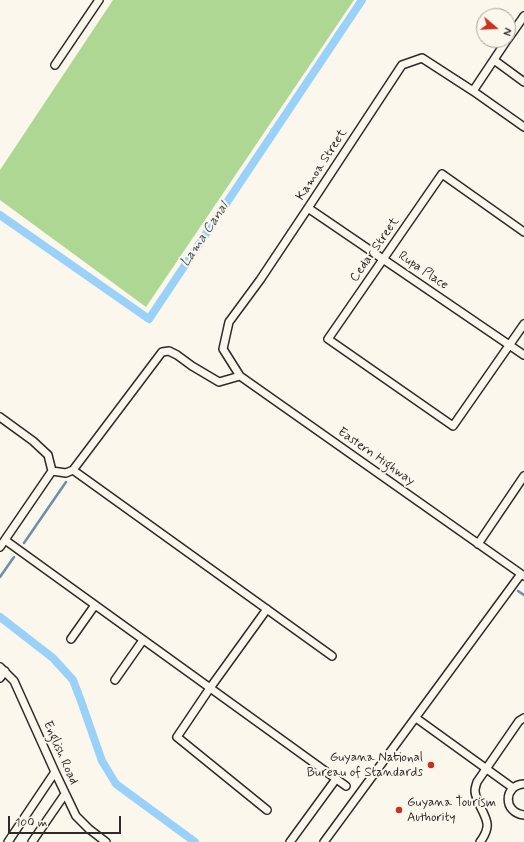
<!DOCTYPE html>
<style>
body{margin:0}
#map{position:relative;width:524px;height:842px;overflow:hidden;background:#fbf7ec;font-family:Mynerve,sans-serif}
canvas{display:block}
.north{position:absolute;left:476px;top:8px;width:40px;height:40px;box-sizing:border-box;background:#fbf7ec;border:1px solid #a8a59f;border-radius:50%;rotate:109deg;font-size:11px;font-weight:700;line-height:16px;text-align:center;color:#2b2b2b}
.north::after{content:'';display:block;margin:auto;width:14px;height:18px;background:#c8321e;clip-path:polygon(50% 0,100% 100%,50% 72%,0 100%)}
.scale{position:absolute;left:8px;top:816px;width:113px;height:18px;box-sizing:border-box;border:2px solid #2b2b2b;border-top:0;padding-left:5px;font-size:12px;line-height:14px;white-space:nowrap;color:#2b2b2b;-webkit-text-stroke:3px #fbf7ec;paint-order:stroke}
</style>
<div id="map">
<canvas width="524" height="842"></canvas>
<div class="north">N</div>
<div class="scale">100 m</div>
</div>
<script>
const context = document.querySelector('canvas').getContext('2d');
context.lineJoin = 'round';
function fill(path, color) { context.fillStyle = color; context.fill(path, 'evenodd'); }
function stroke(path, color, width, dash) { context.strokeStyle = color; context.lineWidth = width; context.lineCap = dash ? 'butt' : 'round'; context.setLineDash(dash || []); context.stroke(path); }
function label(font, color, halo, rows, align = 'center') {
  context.font = font + ' Mynerve,sans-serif'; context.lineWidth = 4; context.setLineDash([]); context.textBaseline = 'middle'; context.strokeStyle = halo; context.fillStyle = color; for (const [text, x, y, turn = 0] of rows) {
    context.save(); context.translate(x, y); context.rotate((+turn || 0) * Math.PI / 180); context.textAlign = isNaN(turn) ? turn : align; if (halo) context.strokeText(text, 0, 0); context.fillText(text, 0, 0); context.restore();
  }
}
fill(new Path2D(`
 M 113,0 L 354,0 L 146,307 L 0,200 L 0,170 Z`), '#aed794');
stroke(new Path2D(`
 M 24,543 L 66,482
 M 0,577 L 14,557
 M 518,591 L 524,595`), '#6e8fa7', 2.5);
stroke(new Path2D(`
 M 0,215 L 149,319 L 362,0
 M 0,617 L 53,658 L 73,680 L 81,701 L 102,761 L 116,784 L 195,842`), '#9ad1f9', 8);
const minor = new Path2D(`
 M 508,39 L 524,16
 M 494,60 L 524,82
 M 55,65 L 99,0
 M 473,91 L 507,40
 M 524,127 L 473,91 L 422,58 L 402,65 L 308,208 L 260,280 L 229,322 L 223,349 L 240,376 L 524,576
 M 308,208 L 524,355
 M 524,232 L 442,174 L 328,339 L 453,426 L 524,324
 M 0,417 L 33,441 L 48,455 L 52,471
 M 73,470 L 332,656
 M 52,471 L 66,473 L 73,470 L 162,352 L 169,351 L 177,355 L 192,366 L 219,382 L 240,376
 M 5,540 L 346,786
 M 478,544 L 524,476
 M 0,547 L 52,471
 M 267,609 L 210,688 L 177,737 L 267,810
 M 71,639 L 95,605
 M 0,667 L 14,681 L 55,772 L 76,816 L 89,829 L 106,842
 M 0,678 L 5,671
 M 115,680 L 143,640
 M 416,718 L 513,788
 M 524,784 C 503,785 503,813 524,815
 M 8,842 L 55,772
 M 32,842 L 65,794
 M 290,842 L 336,779
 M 324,842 L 521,574
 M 480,842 C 492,826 487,820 479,804 C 478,800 475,796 475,791 C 475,788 476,785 477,782 L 519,721 L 524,718`);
stroke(minor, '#2b2b2b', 10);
stroke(minor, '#fbf7ec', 7);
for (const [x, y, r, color] of [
 [431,765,4,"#c8321e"],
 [399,810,4,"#c8321e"]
]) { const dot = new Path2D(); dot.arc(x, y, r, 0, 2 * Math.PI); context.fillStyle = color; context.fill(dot); stroke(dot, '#fbf7ec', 1.5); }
label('13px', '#2b2b2b', '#fbf7ec', [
 ["Kamoa Street",322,165,-57],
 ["Cedar Street",375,250,-55],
 ["Rupa Place",423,271,34],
 ["Eastern Highway",376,457,35],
 ["English Road",60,753,66]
]);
label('13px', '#2b2b2b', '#fbf7ec', [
 ["Guyana National",423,758],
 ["Bureau of Standards",423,773],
 ["Guyana Tourism",407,803,"left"],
 ["Authority",407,818,"left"]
], 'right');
label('italic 14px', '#47545e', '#fbf7ec', [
 ["Lama Canal",205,235,-56]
]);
</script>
